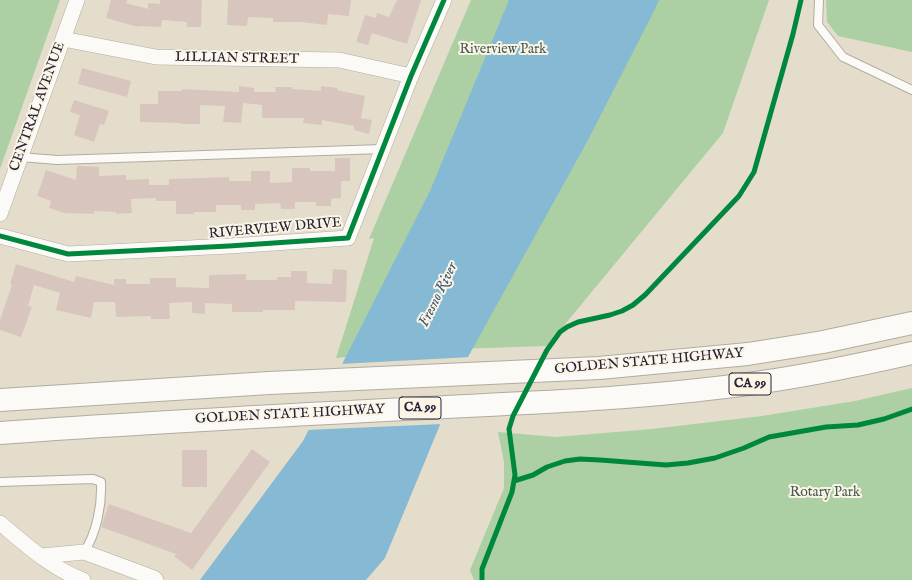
<!DOCTYPE html>
<style>
body{margin:0}
canvas{display:block;background:#e4ddcc}
</style>
<canvas width="912" height="580"></canvas>
<script>
const context = document.querySelector('canvas').getContext('2d');
context.lineJoin = 'round';
function fill(path, color) { context.fillStyle = color; context.fill(path, 'evenodd'); }
function stroke(path, color, width, dash) { context.strokeStyle = color; context.lineWidth = width; context.lineCap = dash ? 'butt' : 'round'; context.setLineDash(dash || []); context.stroke(path); }
function label(font, color, halo, rows, align = 'center') {
  context.font = font + ' "IM FELL English",serif'; context.lineWidth = 4; context.setLineDash([]); context.textBaseline = 'middle'; context.strokeStyle = halo; context.fillStyle = color; for (const [text, x, y, turn = 0] of rows) {
    context.save(); context.translate(x, y); context.rotate((+turn || 0) * Math.PI / 180); context.textAlign = isNaN(turn) ? turn : align; if (halo) context.strokeText(text, 0, 0); context.fillText(text, 0, 0); context.restore();
  }
}
fill(new Path2D(`
 M 0,0 L 60,0 L 0,169 Z
 M 471,0 L 769,0 L 723,133 L 547,346 L 425,350 L 336,358 L 374,238 L 369,239 Z
 M 826,0 L 912,0 L 912,52 L 838,36 L 827,22 Z
 M 912,388 L 912,580 L 474,580 L 470,570 L 504,488 L 504,462 L 498,432 L 556,437 L 652,429 L 762,416 L 855,401 Z`), '#acd0a3');
fill(new Path2D(`
 M 509,0 L 659,0 L 655,9 L 588,140 L 468,357 L 385,558 L 366,580 L 200,580 L 303,441 L 430,191 Z`), '#86b9d3');
fill(new Path2D(`
 M 471,357 L 443,424 L 306,430 L 340,364 Z`), '#e4ddcc');
fill(new Path2D(`
 M 111,0 L 127,0 L 126,3 L 148,9 L 148,3 L 160,4 L 160,0 L 202,0 L 201,27 L 187,27 L 187,22 L 162,20 L 161,27 L 139,26 L 138,27 L 106,18 Z
 M 228,0 L 351,0 L 349,16 L 328,14 L 327,25 L 300,22 L 273,22 L 273,18 L 248,17 L 247,26 L 227,25 Z
 M 397,0 L 421,0 L 407,44 L 372,33 L 368,45 L 356,42 L 365,15 L 376,18 L 377,13 L 389,17 Z
 M 82,68 L 131,81 L 127,97 L 78,84 Z
 M 239,86 L 254,88 L 254,92 L 276,92 L 275,87 L 292,87 L 292,89 L 321,91 L 321,86 L 338,88 L 337,90 L 365,96 L 361,118 L 372,120 L 369,134 L 354,130 L 354,126 L 322,120 L 322,125 L 303,123 L 304,118 L 262,118 L 262,105 L 243,103 L 241,123 L 223,122 L 225,106 L 200,105 L 200,124 L 181,124 L 181,123 L 140,122 L 140,104 L 158,104 L 158,91 L 182,91 L 182,89 L 239,92 Z
 M 74,100 L 109,111 L 104,125 L 100,124 L 94,142 L 74,135 L 80,115 L 70,112 Z
 M 335,158 L 350,158 L 350,181 L 341,181 L 341,198 L 331,199 L 331,206 L 316,206 L 316,202 L 295,202 L 295,209 L 281,209 L 280,203 L 255,204 L 255,210 L 241,210 L 241,205 L 216,205 L 216,212 L 194,212 L 194,214 L 176,214 L 176,201 L 156,201 L 156,198 L 131,199 L 132,213 L 116,214 L 116,212 L 94,211 L 94,214 L 67,213 L 67,214 L 49,208 L 51,201 L 37,196 L 46,170 L 76,180 L 77,166 L 99,167 L 99,176 L 126,175 L 126,180 L 149,179 L 149,185 L 169,185 L 169,179 L 201,178 L 229,177 L 229,181 L 251,181 L 251,171 L 270,171 L 270,183 L 292,182 L 292,168 L 310,168 L 310,171 L 335,171 Z
 M 16,264 L 74,282 L 76,276 L 114,285 L 114,279 L 126,279 L 126,284 L 150,284 L 150,278 L 176,278 L 176,287 L 209,288 L 209,275 L 246,274 L 246,280 L 277,280 L 277,277 L 291,277 L 291,271 L 307,271 L 307,283 L 332,284 L 333,269 L 347,270 L 346,302 L 295,301 L 295,310 L 263,310 L 263,312 L 232,312 L 232,304 L 205,303 L 205,314 L 192,313 L 192,302 L 169,303 L 170,319 L 151,319 L 151,316 L 116,317 L 115,302 L 94,302 L 91,318 L 56,310 L 60,293 L 34,285 L 28,306 L 32,307 L 21,337 L 0,330 L 0,320 L 12,285 L 10,284 Z
 M 252,449 L 270,462 L 192,570 L 174,556 L 176,554 L 101,527 L 109,504 L 191,533 Z
 M 182,450 L 207,450 L 207,487 L 182,487 Z`), '#d8c6be');
const lane = new Path2D(`
 M 819,0 L 818,25 L 843,57 L 912,90
 M 20,157 L 57,160 L 383,149
 M 0,482 L 93,479 L 101,482 C 102,504 97,533 84,552`);
const street = new Path2D(`
 M 63,39 L 156,57 L 339,60 L 411,76
 M 0,214 L 77,0
 M 0,236 L 68,254 L 229,246 L 348,238 L 411,76 L 444,0
 M 0,523 C 26,545 51,568 83,580
 M 42,556 L 84,552 L 154,578 L 156,580`);
const highway = new Path2D(`
 M 0,400 L 269,383 L 599,368 L 748,354 L 823,342 L 912,323
 M 0,433 C 135,423 270,416 405,409 C 517,403 629,400 740,385 C 798,378 855,366 912,353`);
stroke(lane, '#b0aca3', 10);
stroke(street, '#b0aca3', 16);
stroke(highway, '#b0aca3', 24);
stroke(lane, '#fbfaf7', 8);
stroke(street, '#fbfaf7', 15);
stroke(highway, '#fbfaf7', 22);
stroke(new Path2D(`
 M 0,236 L 68,254 L 229,246 L 348,238 L 411,76 L 444,0
 M 514,481 L 533,475 L 547,467 L 565,461 L 580,459 L 600,460 L 666,465 L 688,463 L 715,458 L 744,448 L 769,437 L 826,427 L 858,425 L 884,419 L 912,409
 M 482,580 L 482,569 L 512,492 L 515,475 L 509,429 L 513,416 L 547,350 L 560,332 L 567,327 L 578,322 L 610,315 L 622,311 L 633,305 L 645,295 L 739,196 L 754,172 L 793,34 L 801,0`), '#00873e', 5);
for (const [x, y, w] of [
 [750,384,42],
 [420,408,42]
]) { const box = new Path2D(); box.roundRect(x - w / 2, y - 11, w, 22, 3); context.fillStyle = '#fcf5e5'; context.fill(box); stroke(box, '#22223b', 1); }
label('bold 13px', '#22223b', null, [
 ["CA 99",750,384],
 ["CA 99",420,408]
]);
label('14px', '#435b54', '#fcf5e5', [
 ["Riverview Park",503,50],
 ["Rotary Park",825,493]
]);
label('14px', '#22223b', '#fcf5e5', [
 ["LILLIAN STREET",237,59,1],
 ["CENTRAL AVENUE",38,107,-70],
 ["RIVERVIEW DRIVE",275,229,-5],
 ["GOLDEN STATE HIGHWAY",649,362,-5],
 ["GOLDEN STATE HIGHWAY",290,415,-3]
]);
label('italic 15px', '#3a5879', '#fcf5e5', [
 ["Fresno River",439,295,-64]
]);
</script>
